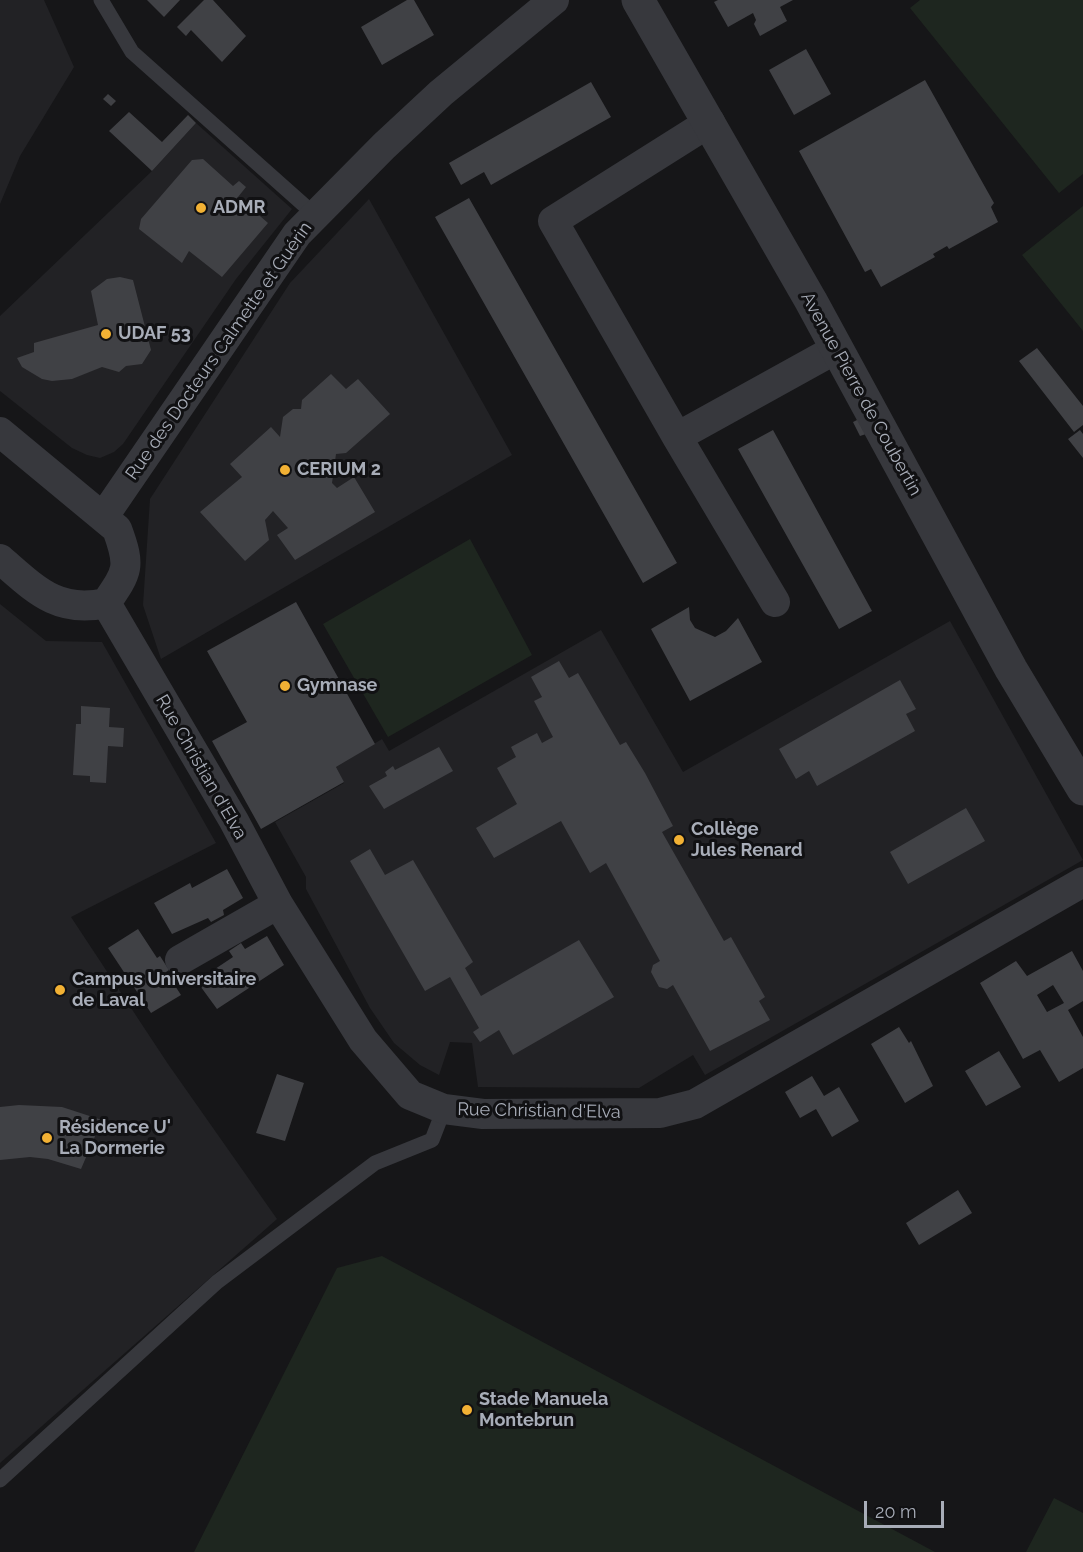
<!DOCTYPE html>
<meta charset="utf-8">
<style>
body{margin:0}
#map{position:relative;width:1083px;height:1552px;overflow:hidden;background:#161618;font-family:Raleway,sans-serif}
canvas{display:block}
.scale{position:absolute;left:864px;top:1501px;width:80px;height:27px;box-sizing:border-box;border:3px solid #a8adb8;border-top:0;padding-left:8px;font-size:18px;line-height:21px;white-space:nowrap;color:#a8adb8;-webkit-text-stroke:4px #111113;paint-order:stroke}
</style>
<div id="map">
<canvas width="1083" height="1552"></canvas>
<div class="scale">20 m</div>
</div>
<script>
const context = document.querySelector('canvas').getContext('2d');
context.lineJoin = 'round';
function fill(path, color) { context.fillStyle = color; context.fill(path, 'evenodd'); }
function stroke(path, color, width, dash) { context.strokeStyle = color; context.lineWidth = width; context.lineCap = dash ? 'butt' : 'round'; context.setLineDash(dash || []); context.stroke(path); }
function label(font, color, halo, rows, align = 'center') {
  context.font = font + ' Raleway,sans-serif'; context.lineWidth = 6; context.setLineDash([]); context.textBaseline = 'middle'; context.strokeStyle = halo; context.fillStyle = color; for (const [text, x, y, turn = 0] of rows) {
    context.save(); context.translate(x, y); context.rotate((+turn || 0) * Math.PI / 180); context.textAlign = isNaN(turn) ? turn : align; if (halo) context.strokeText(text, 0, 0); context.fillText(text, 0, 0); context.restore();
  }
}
fill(new Path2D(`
 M 0,0 L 44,0 L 74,67 L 20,156 L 0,204 Z
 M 196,123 L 292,209 L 236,279 L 123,444 L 114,452 L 100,458 L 87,455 L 72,448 L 0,391 L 0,316 L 152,171 Z
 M 369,199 L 512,455 L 161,659 L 143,605 L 150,499 L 290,283 Z
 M 0,604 L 46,641 L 102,642 L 216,843 L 71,917 L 168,1064 L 277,1219 L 0,1463 Z
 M 950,621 L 1083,860 L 705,1075 L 693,1055 L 639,1088 L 478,1087 L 472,1043 L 450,1042 L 439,1075 L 420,1065 L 394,1043 L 370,1008 L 306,889 L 306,877 L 275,822 L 344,783 L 336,767 L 382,739 L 389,751 L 601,630 L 683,772 Z`), '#222225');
fill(new Path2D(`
 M 920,0 L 1083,0 L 1083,174 L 1059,193 L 910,8 Z
 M 1083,206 L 1083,331 L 1022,255 Z
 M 470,539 L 532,655 L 388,737 L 323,624 Z
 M 382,1256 L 935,1552 L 194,1552 L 337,1268 Z
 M 1054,1498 L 1083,1513 L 1083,1552 L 1026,1552 Z`), '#1e261f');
fill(new Path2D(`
 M 147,0 L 180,0 L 164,17 Z
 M 204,0 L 213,0 L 246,36 L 222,62 L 191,30 L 186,36 L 177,27 Z
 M 407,0 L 414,0 L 434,35 L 382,65 L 361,27 Z
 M 718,0 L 793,0 L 780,7 L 787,21 L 760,36 L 754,24 L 756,20 L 753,13 L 728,27 L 714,2 Z
 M 806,49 L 831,94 L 794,115 L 769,70 Z
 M 925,80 L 994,203 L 991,207 L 998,222 L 949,249 L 947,246 L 933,254 L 935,257 L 881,287 L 871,269 L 865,272 L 799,151 Z
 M 591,82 L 611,117 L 491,185 L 484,172 L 461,185 L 449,163 Z
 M 108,94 L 116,101 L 111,106 L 103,99 Z
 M 129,112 L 162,142 L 188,115 L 196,123 L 152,171 L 109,131 Z
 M 203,159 L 233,186 L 239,181 L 246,187 L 238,197 L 268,223 L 222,277 L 189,251 L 182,263 L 139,229 L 141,219 L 192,160 Z
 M 469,198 L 677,563 L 643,583 L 435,217 Z
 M 120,277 L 133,280 L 151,350 L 142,364 L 126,366 L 119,372 L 102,367 L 72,379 L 52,381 L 42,379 L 22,367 L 17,358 L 34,352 L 34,343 L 98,325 L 91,291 L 107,279 Z
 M 1037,348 L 1083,406 L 1083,425 L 1074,432 L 1019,361 Z
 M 331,374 L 346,389 L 358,379 L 390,414 L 346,453 L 336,454 L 332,483 L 337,488 L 354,477 L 375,512 L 295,560 L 277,535 L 288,528 L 273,511 L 265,520 L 269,540 L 245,561 L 200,512 L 242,477 L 230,464 L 271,427 L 280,437 L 283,417 L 293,409 L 301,409 L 302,400 Z
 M 859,419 L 866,434 L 860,436 L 853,422 Z
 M 773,430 L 872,611 L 839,629 L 738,449 Z
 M 1080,430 L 1083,434 L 1083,458 L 1068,439 Z
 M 296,602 L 375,744 L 336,767 L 344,782 L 261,829 L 212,741 L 247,722 L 207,651 Z
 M 689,607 L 690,620 L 695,628 L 715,637 L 726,631 L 738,618 L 762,662 L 690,701 L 651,629 Z
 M 559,661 L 569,678 L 578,673 L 620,745 L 626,742 L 645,773 L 673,826 L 662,832 L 724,941 L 731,937 L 765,997 L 759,1001 L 770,1020 L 710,1051 L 673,985 L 667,989 L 659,987 L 651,972 L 653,965 L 660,961 L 606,863 L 590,873 L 561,821 L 494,858 L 476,828 L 517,804 L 497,768 L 516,757 L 511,747 L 537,733 L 542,743 L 553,737 L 534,701 L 542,697 L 531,677 Z
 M 900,680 L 916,709 L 906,714 L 915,731 L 817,786 L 809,771 L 796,779 L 779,749 Z
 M 81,706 L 110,708 L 109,727 L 124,728 L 123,747 L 108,746 L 106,783 L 90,782 L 90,776 L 73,775 L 76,724 L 81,724 Z
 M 439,747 L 453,771 L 384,809 L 369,786 L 387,776 L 385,772 L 393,766 L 395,770 Z
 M 966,808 L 985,841 L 908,884 L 890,852 Z
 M 370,849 L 385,875 L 413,860 L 473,962 L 465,968 L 481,996 L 579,940 L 614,997 L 513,1055 L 499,1030 L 480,1042 L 473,1032 L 479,1028 L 450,977 L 425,991 L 350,861 Z
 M 227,869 L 243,898 L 223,910 L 224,915 L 211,922 L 208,918 L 172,934 L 154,903 L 190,883 L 192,888 Z
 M 138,929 L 157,958 L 160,956 L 169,970 L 166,972 L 181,995 L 151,1013 L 108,948 Z
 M 267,936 L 284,965 L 217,1009 L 198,983 L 217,972 L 215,969 L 233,957 L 229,951 L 241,943 L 245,949 Z
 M 1072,951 L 1083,971 L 1083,1001 L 1068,1010 L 1083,1037 L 1083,1068 L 1059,1082 L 1040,1050 L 1023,1059 L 980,983 L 1016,961 L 1027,976 ZM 1053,985 L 1064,1003 L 1047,1012 L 1037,995 Z
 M 899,1027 L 909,1043 L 911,1041 L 933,1086 L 905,1103 L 871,1044 Z
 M 999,1051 L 1021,1087 L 986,1106 L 965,1071 Z
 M 277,1074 L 304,1083 L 285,1141 L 256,1133 Z
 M 812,1076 L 824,1096 L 839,1087 L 859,1121 L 832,1137 L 816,1109 L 800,1118 L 785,1092 Z
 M 19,1105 L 62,1107 L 102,1120 L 81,1169 L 48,1159 L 30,1157 L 0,1160 L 0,1107 Z
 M 958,1190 L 972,1213 L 919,1245 L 906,1223 Z`), '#404145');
stroke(new Path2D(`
 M 101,0 L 132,52 L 314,214
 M 0,1480 L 217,1282 L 375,1163 L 432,1140 L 444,1109`), '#37383d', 15);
stroke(new Path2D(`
 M 710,122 L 553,221 L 677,437 L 836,349
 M 0,432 L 117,529 C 131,567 128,571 106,603 C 57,614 35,589 0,559
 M 677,437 L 775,602
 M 104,516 L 297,234 L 384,146 L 441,93 L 554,0
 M 106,603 L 234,821 L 278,904 L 363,1040 L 410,1095 L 444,1109 L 483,1114 L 660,1113 L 695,1104 L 1083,882
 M 180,960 L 278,904`), '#37383d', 30);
stroke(new Path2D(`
 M 638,0 L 811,301 L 1011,669 L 1083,789`), '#37383d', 33);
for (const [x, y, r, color] of [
 [201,208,6,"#f2b134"],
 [106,334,6,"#f2b134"],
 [285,470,6,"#f2b134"],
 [285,686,6,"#f2b134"],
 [679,840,6,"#f2b134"],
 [60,990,6,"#f2b134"],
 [47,1138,6,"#f2b134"],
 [467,1410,6,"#f2b134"]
]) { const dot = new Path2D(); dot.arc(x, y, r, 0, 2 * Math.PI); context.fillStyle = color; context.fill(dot); stroke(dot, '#111113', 2); }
label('bold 18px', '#a8adb8', '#111113', [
 ["ADMR",213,208],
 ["UDAF 53",118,334],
 ["CERIUM 2",297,470],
 ["Gymnase",297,686],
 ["Collège",691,830],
 ["Jules Renard",691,851],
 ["Campus Universitaire",72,980],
 ["de Laval",72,1001],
 ["Résidence U'",59,1128],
 ["La Dormerie",59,1149],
 ["Stade Manuela",479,1400],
 ["Montebrun",479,1421]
], 'left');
label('18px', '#a8adb8', '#111113', [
 ["Rue des Docteurs Calmette et Guérin",219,351,-55],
 ["Avenue Pierre de Coubertin",861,394,61],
 ["Rue Christian d'Elva",201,767,60],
 ["Rue Christian d'Elva",539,1111,1]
]);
</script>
